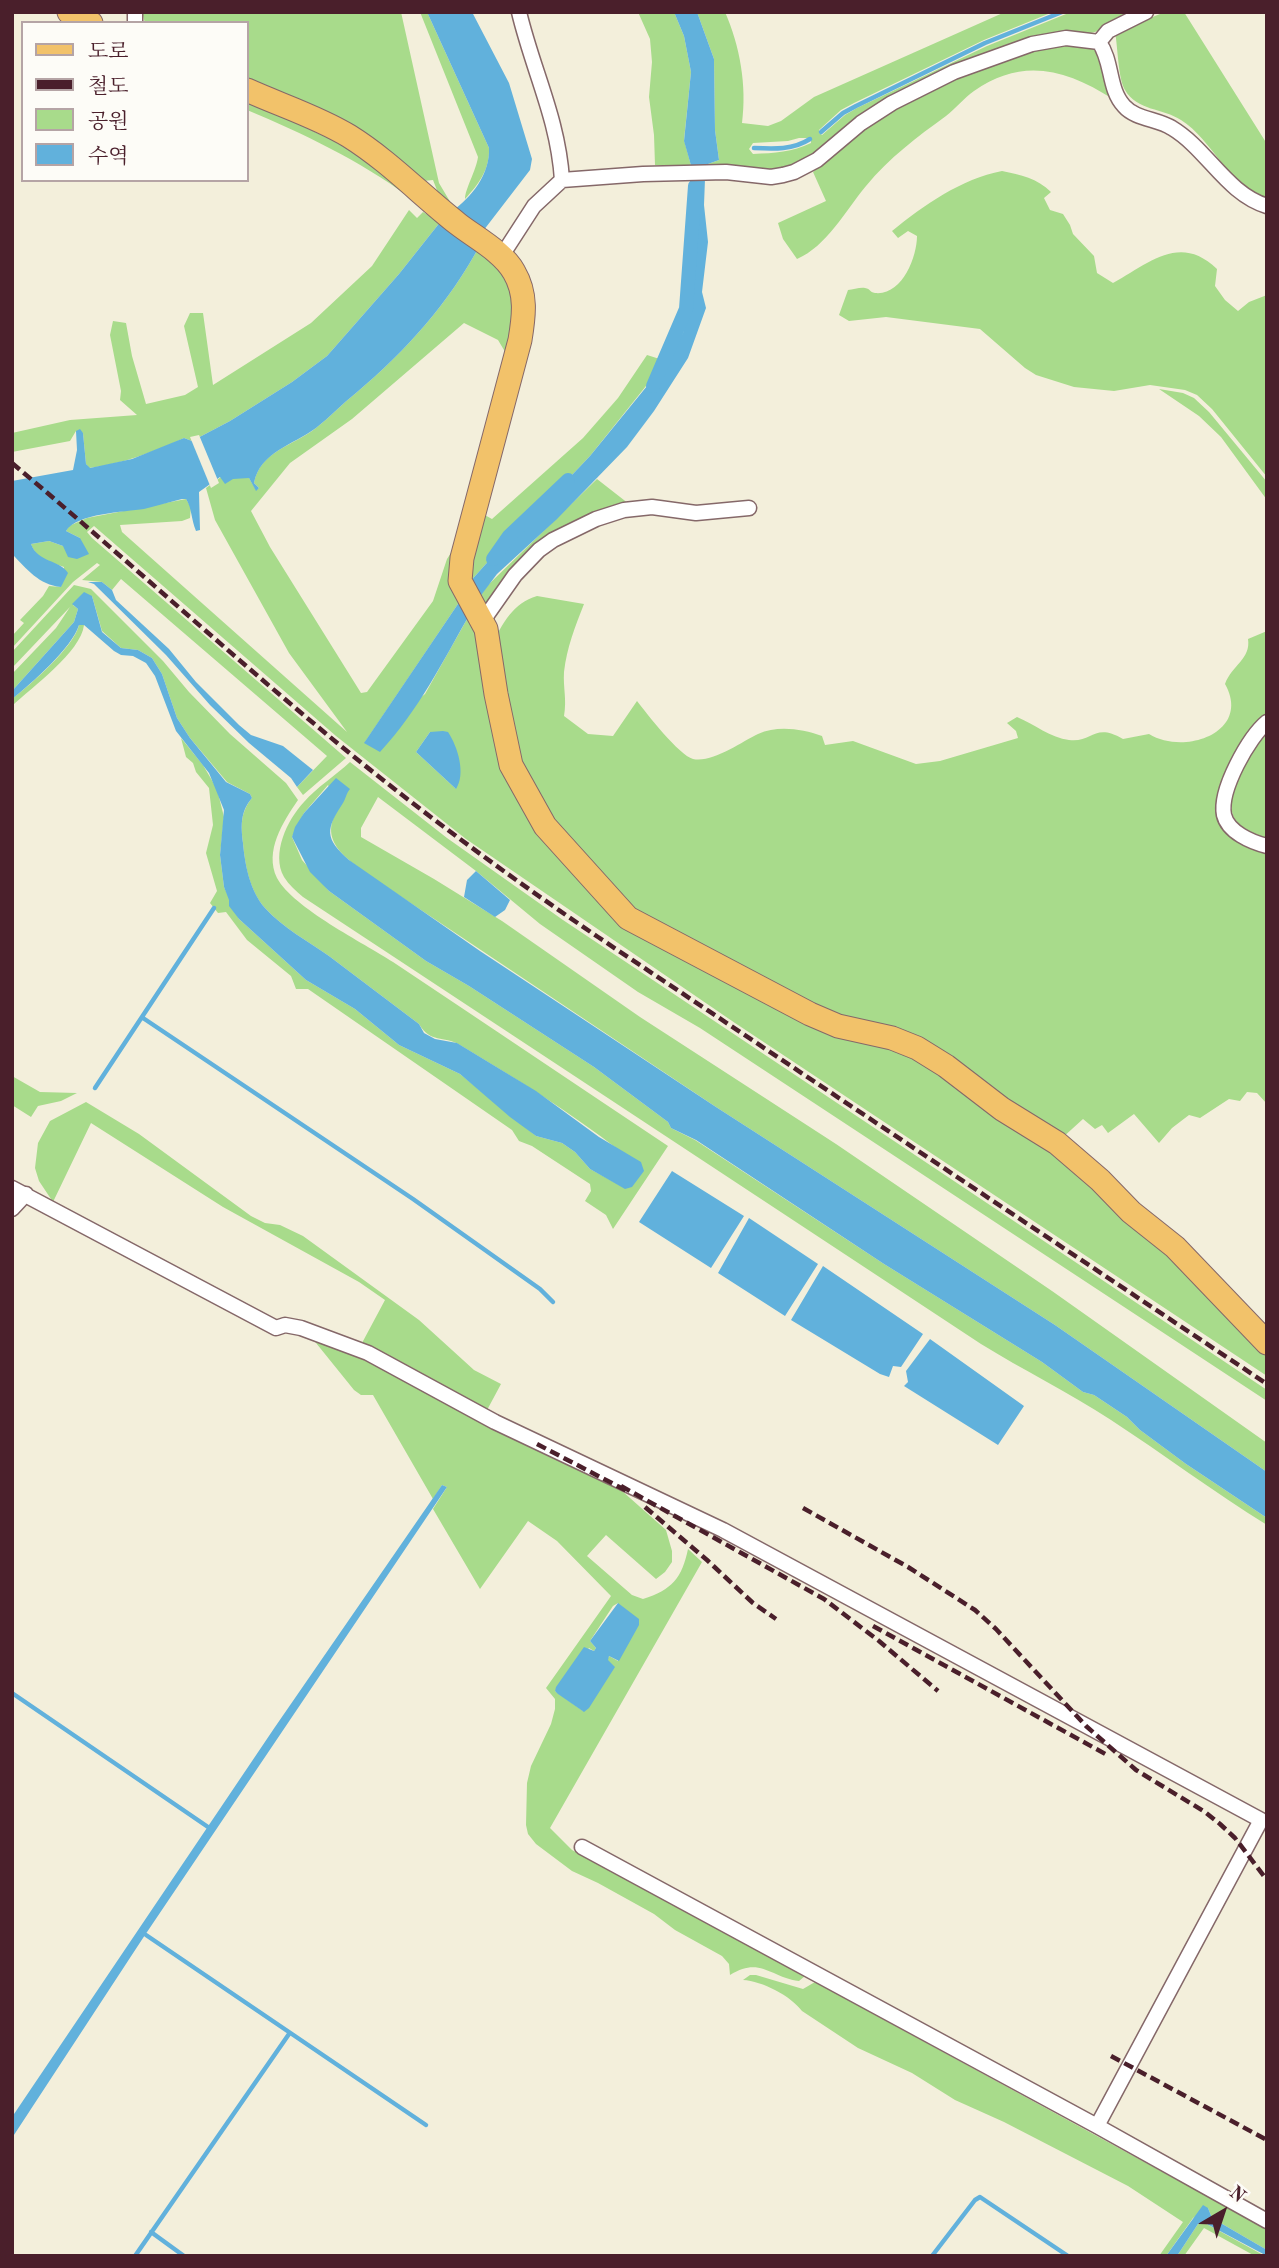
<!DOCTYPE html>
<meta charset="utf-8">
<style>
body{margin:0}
#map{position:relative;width:1279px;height:2268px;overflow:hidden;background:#f3efdb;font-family:"Old Standard TT","Noto Serif KR",serif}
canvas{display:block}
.frame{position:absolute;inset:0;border:14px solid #4a1f2b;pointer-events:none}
.legend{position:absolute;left:21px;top:21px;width:228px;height:161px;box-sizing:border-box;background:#fdfcf7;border:2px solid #b5a4a5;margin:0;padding:9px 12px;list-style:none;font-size:21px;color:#4a1f2b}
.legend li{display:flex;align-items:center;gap:14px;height:35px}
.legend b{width:35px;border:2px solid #b5a4a5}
.north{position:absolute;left:1188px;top:2177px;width:70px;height:70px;-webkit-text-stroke:5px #fdfcf7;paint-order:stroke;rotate:39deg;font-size:19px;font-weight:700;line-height:28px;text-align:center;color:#4a1f2b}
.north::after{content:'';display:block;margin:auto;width:24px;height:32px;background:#4a1f2b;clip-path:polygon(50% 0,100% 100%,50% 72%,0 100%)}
</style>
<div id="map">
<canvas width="1279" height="2268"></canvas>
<div class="frame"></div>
<ul class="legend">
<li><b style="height:9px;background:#f2c26a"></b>도로</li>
<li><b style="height:9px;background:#4a1f2b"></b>철도</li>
<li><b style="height:19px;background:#a8db8b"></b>공원</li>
<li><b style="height:19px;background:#61b1dc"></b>수역</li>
</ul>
<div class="north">N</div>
</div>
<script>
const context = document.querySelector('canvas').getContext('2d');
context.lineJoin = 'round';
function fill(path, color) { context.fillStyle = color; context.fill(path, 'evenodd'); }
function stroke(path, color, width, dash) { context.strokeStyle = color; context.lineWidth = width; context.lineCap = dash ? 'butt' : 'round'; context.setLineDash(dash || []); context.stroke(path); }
fill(new Path2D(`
 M 142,12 L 401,12 L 439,183 L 455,210 L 442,203 L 433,180 L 423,181 L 247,84 L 247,23 L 145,23 Z
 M 420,12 L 427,12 L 489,148 C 490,169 479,184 465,199 C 465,189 476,171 478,157 Z
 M 638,12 L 674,12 L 684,36 L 691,72 L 684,140 L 692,169 L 655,165 L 654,135 L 649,97 L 652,62 L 650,39 Z
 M 697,12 L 725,12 C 740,46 747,86 742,123 L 768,126 L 781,121 L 814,97 L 1005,12 L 1053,12 L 984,40 L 854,103 L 841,110 L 819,130 L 819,133 L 822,135 L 845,115 L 857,108 L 987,46 L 1071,12 L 1137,12 L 1095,32 L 988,55 L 825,150 L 782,172 L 708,168 L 708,164 L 719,160 L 715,130 L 714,59 ZM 799,138 L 811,138 L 811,143 C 792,152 775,153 753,154 L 749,149 L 753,143 L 788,141 Z
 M 1165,12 L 1184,12 L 1267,144 L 1267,199 C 1232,191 1212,139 1181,120 C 1163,108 1137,111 1125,90 C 1118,78 1118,48 1115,32 Z
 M 1078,42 L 1099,48 L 1113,99 C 1066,69 1022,57 974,91 C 964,98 956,108 946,116 C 917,137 889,158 866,186 C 845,211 827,246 797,259 L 783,239 L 778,223 L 826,201 L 813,172 L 882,116 L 962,75 L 1021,52 Z
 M 247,100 L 334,141 L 367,161 L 409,197 C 359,160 304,134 247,110 Z
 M 1002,171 C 1021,175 1037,178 1051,192 L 1044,198 L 1050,210 L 1063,214 L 1070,225 L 1073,234 L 1094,256 L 1097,273 L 1113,283 C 1149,263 1180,233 1217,269 L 1215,286 L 1225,300 L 1238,311 L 1249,302 L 1267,295 L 1267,477 L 1212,409 L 1197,395 L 1185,390 L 1150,385 L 1114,391 L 1074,387 L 1036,375 L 1025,368 L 980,329 L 886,317 L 849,321 L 839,315 L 848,290 C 853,290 860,287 865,288 C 871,289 869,292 875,293 C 902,296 917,257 917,236 L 908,231 L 898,238 L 892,231 C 924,205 961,179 1002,171 Z
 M 409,210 L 417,218 L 423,212 L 433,218 L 445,216 L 399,274 L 327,356 L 292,382 L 230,421 L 192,441 L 184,438 C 154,452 122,464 89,468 L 86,464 L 83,433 L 76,431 L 70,441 L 12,452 L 12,433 L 70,420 L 137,415 L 120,400 L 121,391 L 110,335 L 113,321 L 126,323 L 132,356 L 146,404 L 185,395 L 198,387 L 184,326 L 190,313 L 203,313 L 213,385 L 311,323 L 372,266 Z
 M 480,245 L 519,294 L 510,360 L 498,340 L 464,323 L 352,419 L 290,463 L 251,511 L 270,547 L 361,693 L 367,692 L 433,601 L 447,559 L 460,539 L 462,598 L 365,742 L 425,694 L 471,612 L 495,723 L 606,905 L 900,1050 L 1034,1134 L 1174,1254 L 1267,1351 L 1267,1376 L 735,1023 L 466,839 L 336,736 L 94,526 L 87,532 L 92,538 L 346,758 L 303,795 L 297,787 L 327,756 L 121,579 L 112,590 L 102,582 L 82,580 L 100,565 L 97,563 L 73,582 L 12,648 L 12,636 L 24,623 L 20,620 L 43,596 L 49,586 L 61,587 L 64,567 C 50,562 36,559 31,544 L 49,541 L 63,546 L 80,538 L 66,531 L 69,526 L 87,518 L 186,499 L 191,507 L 190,518 L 182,521 L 120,525 L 122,532 L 347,732 L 289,653 L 215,520 L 206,488 L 221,477 L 249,478 L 256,490 L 259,488 L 254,483 C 260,451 293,446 316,428 C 330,417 342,404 356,393 C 406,351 449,303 480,245 ZM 430,732 L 456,789 L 416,752 Z
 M 647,355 L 666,361 L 590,456 L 552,496 L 535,509 L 468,584 L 481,513 L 492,519 L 583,438 L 618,398 Z
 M 1159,389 L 1183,393 L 1194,398 L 1209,412 L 1267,482 L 1267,500 L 1221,437 L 1199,416 Z
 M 597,479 L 629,504 L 562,531 L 483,614 L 476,602 L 487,586 Z
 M 74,585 L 91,589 L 163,661 L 189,692 L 230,734 L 286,783 L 298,800 C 283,822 264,851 277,878 C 293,908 364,943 393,962 C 485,1023 576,1085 668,1146 L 613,1229 L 606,1215 L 585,1201 L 591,1191 L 590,1184 L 532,1146 L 519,1141 L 512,1130 L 308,989 L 296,989 L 291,976 L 247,940 L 226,912 L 218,913 L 210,903 L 217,891 L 206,853 L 213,825 L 209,788 L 196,772 L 193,763 L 186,757 L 181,738 L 203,765 L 217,789 L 224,817 L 220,855 L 224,887 L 239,919 L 306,980 L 355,1009 L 399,1045 L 460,1074 L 536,1136 L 562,1143 L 575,1152 L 590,1169 L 625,1188 L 620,1151 C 570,1112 515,1078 460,1045 C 443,1035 431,1044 419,1024 C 389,1001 359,979 329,956 C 308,941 283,928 265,908 C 250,891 245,866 243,843 C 241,826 240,813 252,798 L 250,794 L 227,782 L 190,738 L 177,718 L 162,674 L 152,658 L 138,650 L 121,648 L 102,631 L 92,596 L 73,605 L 78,609 L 74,622 L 12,691 L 12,674 L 56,628 L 70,607 L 12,668 L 12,652 Z
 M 537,596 L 584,604 C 575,627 567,647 564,672 C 563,688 567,699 564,716 L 588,734 L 613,736 L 637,701 C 647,714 679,755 693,759 C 713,763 741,742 758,734 C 778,725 802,729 822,736 L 825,745 L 853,741 L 916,764 L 940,761 L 1018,738 L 1016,731 L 1007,723 L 1017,717 C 1034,724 1051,738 1069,740 C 1093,743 1094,722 1123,739 L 1149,734 C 1185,756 1252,732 1225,684 C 1232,665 1251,659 1248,639 L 1267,631 L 1267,720 L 1258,727 L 1223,816 L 1267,847 L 1267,1104 L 1257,1093 L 1247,1092 L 1240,1101 L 1229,1099 L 1200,1118 L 1189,1115 L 1172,1128 L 1159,1143 L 1134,1114 L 1108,1133 L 1102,1125 L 1095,1129 L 1083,1119 L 1061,1139 L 1028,1115 L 639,920 L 529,792 L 492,644 C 503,623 513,603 537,596 Z
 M 79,625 L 84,625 C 81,652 32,687 12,706 L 12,699 C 30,685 74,647 79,625 Z
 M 1267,727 L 1267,840 C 1255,835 1242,831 1235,819 C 1221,795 1254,747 1267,727 Z
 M 350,762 L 447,838 L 563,920 L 1267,1390 L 1267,1401 L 700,1028 L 638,992 L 540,924 L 476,871 L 378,797 L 361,828 L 361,837 L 434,879 L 502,921 L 640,1017 L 836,1144 L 1052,1291 L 1267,1443 L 1267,1472 L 1055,1325 L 716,1107 L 379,882 C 354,863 314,844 339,808 L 328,785 L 304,813 L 292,837 L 302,860 L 329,891 L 426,961 L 469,986 L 594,1067 L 668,1122 L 671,1128 L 695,1140 L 884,1264 L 1042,1362 L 1083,1392 L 1094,1395 L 1127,1417 L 1140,1430 L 1186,1464 L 1267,1518 L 1267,1525 C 1214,1492 1163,1454 1111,1420 C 1068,1392 1023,1370 981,1344 L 303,897 C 296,891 289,885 284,877 C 271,854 287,820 304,802 C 316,788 336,775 350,762 Z
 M 12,1076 L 40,1092 L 77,1093 L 61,1101 L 38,1106 L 31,1117 L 12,1105 Z
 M 86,1102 L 139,1134 L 251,1216 L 265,1223 L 280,1225 L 303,1236 L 419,1320 L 474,1370 L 501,1384 L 486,1412 L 362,1343 L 385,1300 L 359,1282 L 223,1207 L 91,1123 L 53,1202 L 39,1181 L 35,1168 L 38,1143 L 50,1121 Z
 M 312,1338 L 366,1359 L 621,1490 L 666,1530 L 672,1551 L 672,1562 L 665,1572 L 656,1579 L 606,1535 L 587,1556 L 632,1595 L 643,1599 C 672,1590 682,1578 688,1549 L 702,1562 L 550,1828 L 572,1850 L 805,1976 L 799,1981 C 770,1977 760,1956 730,1975 L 729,1964 L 722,1956 L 675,1930 L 654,1914 L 598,1883 L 572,1871 L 536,1844 L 528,1834 L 526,1825 L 527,1783 L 531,1766 L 551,1724 L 555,1709 L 555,1699 L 546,1688 L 611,1596 L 557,1541 L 528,1521 L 480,1589 L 433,1509 L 447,1487 L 442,1485 L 433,1499 L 373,1395 L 361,1395 L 354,1390 ZM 618,1603 L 618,1661 L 609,1656 L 583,1711 L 555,1691 L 589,1648 L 594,1651 L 596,1648 L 590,1641 L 613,1606 Z
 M 750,1975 L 756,1975 L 803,1989 L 815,1982 L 1267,2229 L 1267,2250 L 1212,2218 L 1208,2208 L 1193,2218 L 1166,2256 L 1159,2256 L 1183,2222 L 1128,2186 L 1004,2122 L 955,2100 L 912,2073 L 858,2048 L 802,2011 C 791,1996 762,1981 743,1980 Z
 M 1203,2222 L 1265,2256 L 1255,2256 L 1204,2228 L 1184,2256 L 1177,2256 L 1198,2224 Z`), '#a8db8b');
fill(new Path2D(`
 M 427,12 L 472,12 L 509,83 L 532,159 L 530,170 L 480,235 L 451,212 C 472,197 490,174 489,148 Z
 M 674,12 L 697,12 L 714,59 L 715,130 L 719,160 L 708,164 L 708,168 L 692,169 L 684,141 L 691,72 L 684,36 Z
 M 693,179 L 705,179 L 704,205 L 708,242 L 702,292 L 706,308 L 688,358 L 654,411 L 627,447 L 557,519 L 497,574 L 476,602 L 468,584 L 535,509 L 552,496 L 590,456 L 656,375 L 683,333 L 692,289 L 689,265 L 694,218 Z
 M 445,216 L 480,245 C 449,303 406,351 356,393 C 342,404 330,417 316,428 C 293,445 260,452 254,483 L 259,488 L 256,491 L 249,478 L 233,479 L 225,484 L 220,477 L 199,492 L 200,530 L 196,531 C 191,519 192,508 186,499 L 182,499 C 169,502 157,506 144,509 C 125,512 77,513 66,531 L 80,538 L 89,554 L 77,559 L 68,557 L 63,546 L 49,541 L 31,544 C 38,563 59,559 68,573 L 61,587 C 39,585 27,569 12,554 L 12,481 L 73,470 L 77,450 L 76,431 L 80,429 L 83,433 L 86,464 L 90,468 L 132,459 L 184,438 L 192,441 L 230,421 L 292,382 L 327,356 L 399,274 Z
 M 88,582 L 102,582 L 112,590 L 116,600 L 169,649 L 196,682 L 239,725 L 251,735 L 283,746 L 313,770 L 297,787 L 291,778 L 249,743 L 210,705 L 166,655 L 94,584 Z
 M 84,592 L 92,596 L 102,632 L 121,648 L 138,650 L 152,658 L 162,674 L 177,718 L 190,738 L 226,782 L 250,794 L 252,798 C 240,812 241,826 243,843 C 245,865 250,891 265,908 C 283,928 308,941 329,956 C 359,979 389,1001 419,1024 L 424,1033 L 435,1039 L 457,1043 L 536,1091 L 599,1137 L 641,1162 L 644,1171 L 632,1187 L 625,1189 L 590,1169 L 575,1152 L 562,1143 L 536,1136 L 510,1117 L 460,1074 L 399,1045 L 355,1009 L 306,980 L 239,919 L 229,906 L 229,900 L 224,887 L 220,855 L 224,810 L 209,773 L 176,731 L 155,676 L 146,663 L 133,656 L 121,655 L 114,651 L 84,625 L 79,625 C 72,648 31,684 12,699 L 12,691 L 74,622 L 78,609 L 72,604 Z
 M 462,598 L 471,612 C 443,661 419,710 380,752 L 364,743 Z
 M 443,731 L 448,732 C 458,747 466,774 456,789 L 416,752 L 430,732 Z
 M 336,778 L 350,789 C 346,794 346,798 343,803 C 326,829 324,838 349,860 L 480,951 L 716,1107 L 1055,1325 L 1267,1472 L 1267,1518 L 1186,1464 L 1140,1430 L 1127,1417 L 1094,1395 L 1083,1392 L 1042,1362 L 884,1264 L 696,1140 L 671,1128 L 668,1122 L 594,1067 L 469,986 L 426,961 L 329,891 L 310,872 L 292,837 L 295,827 L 304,813 Z
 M 476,871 L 510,900 L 505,910 L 495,917 L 464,897 L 467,880 Z
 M 672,1171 L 744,1216 L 711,1268 L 639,1222 Z
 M 749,1218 L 818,1264 L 785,1316 L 718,1273 Z
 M 823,1266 L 923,1334 L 901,1367 L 893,1366 L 889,1377 L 880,1374 L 791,1320 Z
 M 930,1339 L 1024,1406 L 998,1445 L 904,1386 L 908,1382 L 906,1371 Z
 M 442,1485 L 447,1487 L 143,1938 L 12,2138 L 12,2117 L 275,1727 Z
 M 618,1603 L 639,1619 L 639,1625 L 619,1661 L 609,1656 L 608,1660 L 615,1667 L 589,1708 L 584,1712 L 558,1694 L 555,1691 L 556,1687 L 584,1647 L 594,1651 L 596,1648 L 590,1641 Z
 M 1203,2205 L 1208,2208 L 1212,2218 L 1267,2250 L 1267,2256 L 1203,2222 L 1198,2224 L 1177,2256 L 1166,2256 Z`), '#61b1dc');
fill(new Path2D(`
 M 199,435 L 219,483 L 211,488 L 190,437 Z`), '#f3efdb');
stroke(new Path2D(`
 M 821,132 L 843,113 L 856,106 L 985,43 L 1062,12
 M 754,148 C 774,149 793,150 810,139
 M 143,1018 L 413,1199 L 540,1289 L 553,1302
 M 95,1088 L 214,908
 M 12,1693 L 208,1827
 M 146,1935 L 426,2125
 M 151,2232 L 184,2256
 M 135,2256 L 289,2034
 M 932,2256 L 975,2200 L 980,2197 L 1068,2256`), '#61b1dc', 4.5);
stroke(new Path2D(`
 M 653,386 L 686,309 L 695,186
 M 493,559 L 509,536 L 568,480`), '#61b1dc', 14);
const street = new Path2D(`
 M 135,12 L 135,23
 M 519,12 C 533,71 558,118 562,180
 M 1099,42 L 1108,31 L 1146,12
 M 501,257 L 534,206 L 562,180 L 643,174 L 726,172 L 771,177 L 783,175 L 794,172 L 817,160 L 861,123 L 892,103 L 954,72 L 1032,44 L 1066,38 L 1099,42 C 1113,62 1108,89 1124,106 C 1135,119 1158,119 1172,128 C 1207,149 1227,194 1267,206
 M 482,622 L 515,575 L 539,550 L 553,540 L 596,519 L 624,510 L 652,507 L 696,513 L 749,508
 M 1267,722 C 1249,737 1219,790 1224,815 C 1228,832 1251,842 1267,846
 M 12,1188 L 276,1328 L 285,1325 L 301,1328 L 368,1353 L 495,1422 L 723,1530 L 1261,1820 L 1097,2126
 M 12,1209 L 26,1194
 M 582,1847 L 1097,2126 L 1267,2221`);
const primary = new Path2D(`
 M 69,12 L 91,23
 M 247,90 C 280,105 318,117 349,136 C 389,161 421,195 458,224 C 476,238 503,252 514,272 C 527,294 524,316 520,340 L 462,558 L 460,581 L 486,629 L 496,694 L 511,765 L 545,826 L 628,918 L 810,1014 L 838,1026 L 892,1038 L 917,1048 L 946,1066 L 1002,1109 L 1057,1143 L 1100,1180 L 1131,1212 L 1175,1247 L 1267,1343`);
stroke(street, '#856869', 17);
stroke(primary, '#856869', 25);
stroke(street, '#fff', 14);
stroke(primary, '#f2c26a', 23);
stroke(new Path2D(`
 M 12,463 C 130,562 243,667 363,764 C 439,825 517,882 598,937 L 1267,1384
 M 537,1444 L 627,1491
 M 621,1486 L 824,1599 L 879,1641 L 938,1691
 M 645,1507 L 707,1560 L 753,1603 L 776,1619
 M 803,1508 L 908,1567 L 975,1610 L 996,1629 L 1086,1726 L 1136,1770 L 1205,1812 L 1220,1824 L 1235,1838 L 1267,1880
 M 873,1626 L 1109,1756
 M 1111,2056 L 1267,2140`), '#4a1f2b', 4.5, [10, 5]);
</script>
